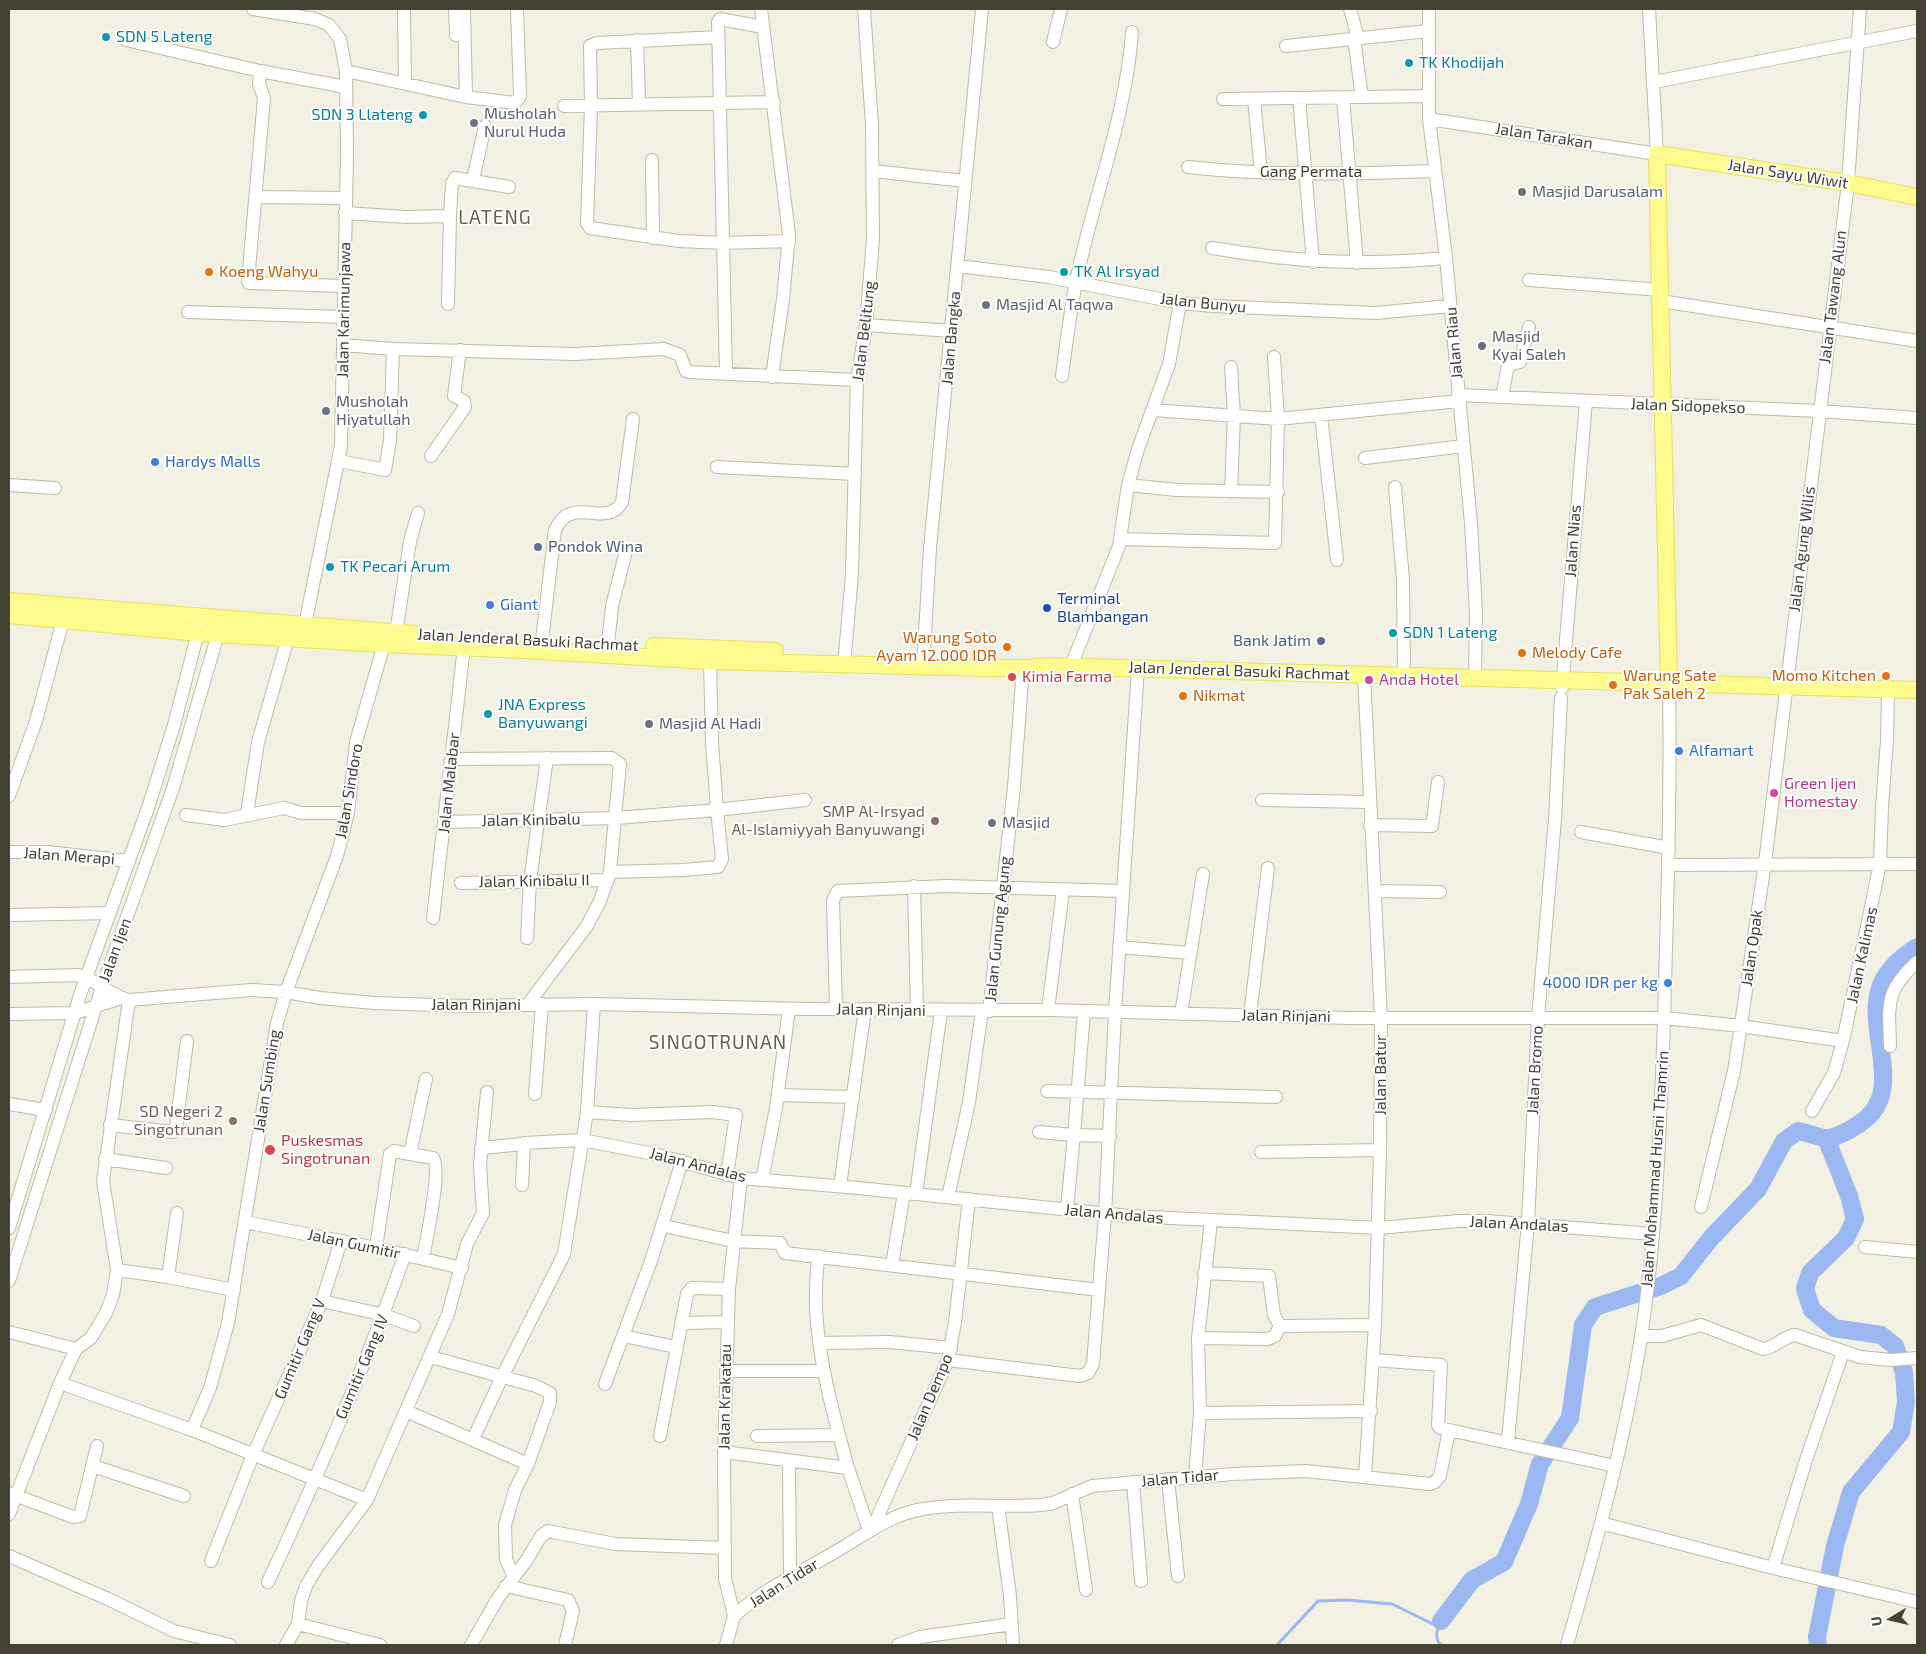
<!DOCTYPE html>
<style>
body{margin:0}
#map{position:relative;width:1926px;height:1654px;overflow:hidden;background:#f2f1e3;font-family:"Exo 2",sans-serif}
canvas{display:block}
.frame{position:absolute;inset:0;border:10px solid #444233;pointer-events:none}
.north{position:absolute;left:1866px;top:1594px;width:50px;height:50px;-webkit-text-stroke:4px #fff;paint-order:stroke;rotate:261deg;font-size:14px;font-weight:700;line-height:20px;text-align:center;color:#444233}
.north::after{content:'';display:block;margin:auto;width:18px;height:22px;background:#444233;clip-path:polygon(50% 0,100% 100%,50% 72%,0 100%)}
</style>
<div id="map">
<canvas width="1926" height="1654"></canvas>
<div class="frame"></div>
<div class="north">U</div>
</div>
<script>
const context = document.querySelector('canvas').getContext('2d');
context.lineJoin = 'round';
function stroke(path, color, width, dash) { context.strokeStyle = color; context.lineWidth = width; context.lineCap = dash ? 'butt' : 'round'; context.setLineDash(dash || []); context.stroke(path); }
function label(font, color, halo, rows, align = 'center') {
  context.font = font + ' "Exo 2",sans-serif'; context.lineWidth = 4; context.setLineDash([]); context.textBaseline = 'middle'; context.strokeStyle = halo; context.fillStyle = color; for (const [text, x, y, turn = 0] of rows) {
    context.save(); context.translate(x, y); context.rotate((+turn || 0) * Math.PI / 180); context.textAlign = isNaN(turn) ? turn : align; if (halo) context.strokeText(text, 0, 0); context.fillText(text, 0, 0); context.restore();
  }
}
stroke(new Path2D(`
 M 1277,1645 L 1318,1601 L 1347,1600 L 1392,1604 L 1433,1624 L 1441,1621
 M 1441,1645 C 1434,1639 1437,1629 1441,1622`), '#9bb8f2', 3);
stroke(new Path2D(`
 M 1441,1621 L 1472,1580 L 1504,1562 L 1529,1504 L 1540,1464 L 1570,1418 L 1583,1325 L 1595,1307 L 1661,1286 L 1681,1276 L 1711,1238 L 1758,1189 L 1784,1141 L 1798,1131 C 1806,1132 1822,1139 1828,1138 C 1839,1137 1850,1130 1859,1124 C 1909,1092 1863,1030 1881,985 C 1889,967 1902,957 1917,947
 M 1818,1645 L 1817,1637 L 1835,1546 L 1851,1492 L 1901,1432 L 1906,1402 L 1904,1372 L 1895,1346 L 1881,1335 L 1834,1328 L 1812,1310 L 1805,1289 L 1810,1273 L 1846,1238 L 1855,1219 L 1849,1196 L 1826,1138`), '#9bb8f2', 18);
const minor = new Path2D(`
 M 253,9 L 315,19 L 329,25 L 340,39 L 346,71 L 347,155 L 341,446 L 305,625
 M 404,9 L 405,83
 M 455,9 L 456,35
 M 464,9 L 466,97
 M 761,9 L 789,234 L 783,299 L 772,377
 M 1350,9 L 1358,38
 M 1429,9 L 1429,119 L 1446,258 L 1471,523 L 1476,612 L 1475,678
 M 718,37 L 597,43 L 590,46 L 591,106 L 587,223 L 590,228 L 679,241 L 723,243 L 789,241
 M 1354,39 L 1362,97
 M 126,40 L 260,71 L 346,87
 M 637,40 L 639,103
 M 1053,42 L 1061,9
 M 1286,46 L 1428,31
 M 260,71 L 259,84 L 264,98 L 248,281 L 249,283 L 343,286
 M 346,71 L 466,97 L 515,103 L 520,96 L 517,9
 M 1654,82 L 1917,31
 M 1299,98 L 1313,262
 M 1343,98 L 1357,263
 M 1223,99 L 1429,96
 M 1254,99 L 1261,172
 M 564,106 L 774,102
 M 1429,119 L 1657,154 L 1649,9
 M 652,160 L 653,238
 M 1188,167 C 1270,176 1353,174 1435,171
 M 873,171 L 965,181
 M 473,180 L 485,126
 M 256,197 L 346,198
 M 345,213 L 407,217 L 450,216 L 448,304
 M 450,216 L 452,183 L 455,178 L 509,187
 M 1212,248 C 1294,262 1363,266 1446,258
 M 958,266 L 1049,277 L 1180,303 L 1213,306 L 1375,313 L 1450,306
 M 1529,280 L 1661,290
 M 1661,301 L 1917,341
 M 188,312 L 343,317
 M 866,325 L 952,331
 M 343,345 L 393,349 L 575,354 L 664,349 L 680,355 L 686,371 L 689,372 L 857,380
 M 1231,367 L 1234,416 L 1231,492
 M 726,373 L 718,22 L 720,19 L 763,27
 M 1062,376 C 1066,345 1070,313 1076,282 C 1093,198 1126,118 1132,32
 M 1458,395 L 1819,411 L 1917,418
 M 1502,397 L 1508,365 L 1520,362 L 1529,327
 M 1153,410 L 1278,419 L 1459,401
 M 1321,415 L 1337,560
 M 431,456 L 465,407 L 464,401 L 454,396 L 460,350
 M 1365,458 L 1464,446
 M 339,461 L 385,470 L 390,441 L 393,349
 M 717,467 L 855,474
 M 9,485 L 55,488
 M 1128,485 L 1177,490 L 1278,492
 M 1395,487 L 1403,580 L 1404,676
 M 1121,539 L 1275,543 L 1278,419 L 1274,357
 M 396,633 L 410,541 L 418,513
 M 542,640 L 555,530 C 572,493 606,530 622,502 L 633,419
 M 608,644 L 612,606 L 626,551
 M 845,654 L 852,574 L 857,380 L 866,325 L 873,239 L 872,125 L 864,9
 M 1071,666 L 1119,546 L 1128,485 L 1138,449 L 1169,364 L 1180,303
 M 923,667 L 930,548 L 982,9
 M 1364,675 L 1381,1017 L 1380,1150 L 1375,1325 L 1365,1476
 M 1562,688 L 1586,401
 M 452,759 L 612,758 L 620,764 L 610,872 L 600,901 L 587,926 L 528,1004
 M 9,796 L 36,721 L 63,620
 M 1262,800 L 1369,802
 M 247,814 L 258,742 L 288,638
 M 186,815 L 224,820 L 284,808 L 301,813 L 348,813
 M 445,822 L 616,818 L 717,810 L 712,743 L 710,661
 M 1370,825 L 1432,826 L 1438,782
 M 1581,832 L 1669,848
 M 9,852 L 47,852 L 129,861
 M 1669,865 L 1917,864
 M 610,872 L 683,870 L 718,867 L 722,859 L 717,810 L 805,800
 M 461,883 L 608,880
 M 914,886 L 917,1010
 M 1375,891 L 1440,892
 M 9,915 L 110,913
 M 433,918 L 464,647
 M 527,938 L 530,881 L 547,758
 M 1119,947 L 1189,953
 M 9,977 L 79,975 C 97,980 110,996 129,1000 L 251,990 L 286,992 L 320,998 L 374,1003 L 467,1006 L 594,1004 L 807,1009 L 1048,1010 L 1350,1018 L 1664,1018 L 1741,1026 L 1843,1041 L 1880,864 L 1882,806 L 1887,741 L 1888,689
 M 836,1009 L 833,900 L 838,891 L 946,886 L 1123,891
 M 1048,1010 L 1063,890
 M 989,1011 L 1014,787 L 1023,668
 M 9,1014 L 75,1013 L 121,998
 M 1181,1014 L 1203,874
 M 1250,1015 L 1268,868
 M 1890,1046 C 1889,1005 1884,992 1917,962
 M 1047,1091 L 1276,1097
 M 535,1094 L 542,1004
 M 778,1095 L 853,1097
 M 9,1104 L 46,1110
 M 1812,1111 L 1834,1073 L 1843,1041
 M 587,1112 L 631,1115 L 713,1112 L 736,1115 L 727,1175
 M 110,1125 L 173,1132 L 176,1129 L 187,1041
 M 1039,1132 L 1074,1135 L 1084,1012
 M 481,1148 L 523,1144
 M 1261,1152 L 1380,1150
 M 410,1154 L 433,1158 C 442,1170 426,1240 423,1258
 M 105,1159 L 166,1168
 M 762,1180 L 776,1108 L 789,1009
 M 522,1185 L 524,1143 L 582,1140 L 654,1154 L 741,1178 L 858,1188 L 1129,1216 L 1379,1228 L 1458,1221 L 1487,1221 L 1652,1234
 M 840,1186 L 865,1009
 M 916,1194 L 941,1011
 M 948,1197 L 969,1102 L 982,1011
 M 1701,1207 L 1734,1071 L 1765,863 L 1848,183 L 1860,9
 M 1067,1209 L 1074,1135 L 1110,1136
 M 245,1222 L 376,1248 L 462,1268
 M 664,1226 L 733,1241 L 780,1243 L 785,1253 L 1099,1290
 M 9,1228 L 81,992 L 148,808 L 174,725 L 200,625
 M 1865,1247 L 1917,1252
 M 376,1248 L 390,1154 L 394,1151 L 410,1154 L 426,1079
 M 818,1256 C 817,1274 815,1292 816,1310 C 819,1364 834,1417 848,1468
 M 892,1265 L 904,1193
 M 117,1270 L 168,1277 L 234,1290
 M 1204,1273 L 1269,1276 L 1274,1315 L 1280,1326
 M 168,1277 L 177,1213
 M 9,1281 L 102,987 L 173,788 L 220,627
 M 322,1301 L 384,1315 L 414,1326
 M 681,1323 L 727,1322
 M 9,1332 L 76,1349 L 91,1338 L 106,1313 L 113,1295 L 117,1270 L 103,1181 L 129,1000
 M 623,1336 L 676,1347
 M 1641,1336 L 1662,1336 L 1701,1325 L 1763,1349 C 1776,1348 1783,1336 1795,1335 L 1860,1357 L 1892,1360 L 1917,1358
 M 1198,1338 L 1268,1339 L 1275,1336 L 1280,1326 L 1375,1325
 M 820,1343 L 890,1342 L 951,1348
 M 431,1357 L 536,1386 L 550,1393 L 550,1402 L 528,1464 L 515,1490 L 505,1525 L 506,1559 L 514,1577
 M 948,1360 L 1080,1376 L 1088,1373 L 1093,1364 L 1105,1214 L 1115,1013 L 1138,668
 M 1374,1360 L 1441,1365 L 1438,1425 L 1440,1428 L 1615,1466
 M 726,1371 L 824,1371
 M 60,1383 L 192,1430 L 367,1500
 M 605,1384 L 651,1261 L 682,1161
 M 406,1411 L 528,1464
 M 1200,1413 L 1371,1411
 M 192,1430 L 210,1388 L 228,1323 L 277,1023 L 286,992 L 337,856 L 348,813 L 356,742 L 384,644
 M 660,1436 L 687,1294 L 692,1288 L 729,1289
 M 757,1436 L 839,1435
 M 473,1439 L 502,1377 L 564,1254 L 587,1112 L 594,1004
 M 1508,1441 L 1528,1223 L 1538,1018 L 1555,819 L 1561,698
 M 724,1452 L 848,1468 L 869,1530
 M 789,1461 L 790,1576
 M 93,1466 L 184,1496
 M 1195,1477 L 1200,1413 L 1198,1338 L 1211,1221
 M 1168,1479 L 1178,1576
 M 1133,1482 L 1141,1581
 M 9,1493 L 73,1517 L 80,1516 L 97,1446
 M 1072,1494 L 1086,1590
 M 998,1506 L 1010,1596 L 1013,1645
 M 9,1514 L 60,1383 L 76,1349
 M 1601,1523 L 1773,1568 L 1917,1602
 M 873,1527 L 948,1360 L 955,1322 L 969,1199
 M 9,1556 L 108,1599 L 174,1631 L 230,1645
 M 211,1561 L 253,1455 L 322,1301 L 341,1241
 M 1773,1568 L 1806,1460 L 1843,1352
 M 268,1582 C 318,1475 366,1366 405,1254
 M 506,1586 L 568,1600 L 573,1611 L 565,1645
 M 734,1616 C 766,1587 804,1571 840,1549 C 867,1533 892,1514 923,1509 C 962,1502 1002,1508 1041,1505 L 1053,1503 L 1092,1486 L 1233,1474 L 1306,1471 L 1430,1484 L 1435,1482 L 1440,1476 L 1449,1430
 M 734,1616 L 725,1578 L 724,1452 L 729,1289 L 741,1178
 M 298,1624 L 380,1645
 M 286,1645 L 298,1624 L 301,1601 L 306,1586 L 318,1566 L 367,1500 L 448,1314 L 467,1244 L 483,1213 L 480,1165 L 487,1092
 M 471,1645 L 498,1598 L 526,1561 L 541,1536 L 548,1531 L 615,1544 L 725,1548
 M 726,1645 L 734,1616
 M 898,1645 L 920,1637 L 1012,1624
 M 1567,1645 C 1596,1544 1625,1441 1641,1337 C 1657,1233 1660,1126 1664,1021 C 1667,908 1671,796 1669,684`);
const major = new Path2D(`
 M 9,601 L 415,634
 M 9,615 L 199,633 L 384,644 L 525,650 L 710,661 L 991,668 L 1029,668 L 1048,666 L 1917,690
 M 654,646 L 775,651
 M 1669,684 L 1657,154 L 1848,183 L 1917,197`);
stroke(minor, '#bebca5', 14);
stroke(major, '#e7e15b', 18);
stroke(minor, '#fff', 12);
stroke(major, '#fffc8f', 16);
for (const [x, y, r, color] of [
 [106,37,5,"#0f9aa8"],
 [1409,63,5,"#0f9aa8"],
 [423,115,5,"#0f9aa8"],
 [474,123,5,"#6b7280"],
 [1522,192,5,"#6b7280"],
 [209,272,5,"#e8710a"],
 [1064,272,5,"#0f9aa8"],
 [986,305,5,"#6b7280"],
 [1482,346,5,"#6b7280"],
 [326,411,5,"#6b7280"],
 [155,462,5,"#3f7fe0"],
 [538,547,5,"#5c6f8a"],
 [330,567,5,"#0f9aa8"],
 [490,605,5,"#3f7fe0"],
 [1047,608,5,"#1a4fb4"],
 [1393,633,5,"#0f9aa8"],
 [1321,641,5,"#5c6f8a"],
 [1007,647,5,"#e8710a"],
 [1522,653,5,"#e8710a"],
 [1886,676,5,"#e8710a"],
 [1012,677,5,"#e0444e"],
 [1369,680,5,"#d1479c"],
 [1613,685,5,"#e8710a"],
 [1183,696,5,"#e8710a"],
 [488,714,5,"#0f9aa8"],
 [649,724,5,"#6b7280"],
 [1679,751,5,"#3f7fe0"],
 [1774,793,5,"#d1479c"],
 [935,821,5,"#8d6e63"],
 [992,823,5,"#6b7280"],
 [1668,983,5,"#3f7fe0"],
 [233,1121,5,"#8d6e63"],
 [270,1150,6,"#e0444e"]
]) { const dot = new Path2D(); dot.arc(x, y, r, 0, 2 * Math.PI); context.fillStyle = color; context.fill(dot); stroke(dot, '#fff', 2); }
label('16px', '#0d838f', '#fff', [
 ["SDN 5 Lateng",116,37],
 ["TK Khodijah",1419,63],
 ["SDN 3 Llateng",413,115,"right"],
 ["TK Al Irsyad",1074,272],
 ["TK Pecari Arum",340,567],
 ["SDN 1 Lateng",1403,633],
 ["JNA Express",498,705],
 ["Banyuwangi",498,723]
], 'left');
label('16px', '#5b616d', '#fff', [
 ["Musholah",484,114],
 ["Nurul Huda",484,132],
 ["Masjid Darusalam",1532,192],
 ["Masjid Al Taqwa",996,305],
 ["Masjid",1492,337],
 ["Kyai Saleh",1492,355],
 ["Musholah",336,402],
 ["Hiyatullah",336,420],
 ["Masjid Al Hadi",659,724],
 ["Masjid",1002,823]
], 'left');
label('16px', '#444233', '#fff', [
 ["Jalan Tarakan",1544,136,9],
 ["Gang Permata",1311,172],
 ["Jalan Sayu Wiwit",1788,174,9],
 ["Jalan Tawang Alun",1833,297,-83],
 ["Jalan Bunyu",1203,303,6],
 ["Jalan Karimunjawa",344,310,-89],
 ["Jalan Belitung",864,331,-83],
 ["Jalan Bangka",951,338,-85],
 ["Jalan Riau",1454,343,-95],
 ["Jalan Sidopekso",1688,406,2],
 ["Jalan Nias",1573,541,-86],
 ["Jalan Agung Wilis",1802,549,-83],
 ["Jalan Jenderal Basuki Rachmat",528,640,3],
 ["Jalan Jenderal Basuki Rachmat",1239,671,2],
 ["Jalan Malabar",449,783,-84],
 ["Jalan Sindoro",349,791,-80],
 ["Jalan Kinibalu",531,820,-1],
 ["Jalan Merapi",69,856,4],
 ["Jalan Kinibalu II",534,881,-1],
 ["Jalan Gunung Agung",998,929,-84],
 ["Jalan Opak",1752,948,-82],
 ["Jalan Ijen",115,950,-70],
 ["Jalan Kalimas",1862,955,-78],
 ["Jalan Rinjani",476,1005],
 ["Jalan Rinjani",881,1010,1],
 ["Jalan Rinjani",1286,1016,1],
 ["Jalan Bromo",1535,1070,-87],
 ["Jalan Batur",1381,1075,-90],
 ["Jalan Sumbing",267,1081,-81],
 ["Jalan Andalas",698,1165,14],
 ["Jalan Mohammad Husni Thamrin",1655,1169,-86],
 ["Jalan Andalas",1114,1214,5],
 ["Jalan Andalas",1519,1224,3],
 ["Jalan Gumitir",354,1244,12],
 ["Gumitir Gang V",300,1349,-67],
 ["Gumitir Gang IV",362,1367,-67],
 ["Jalan Krakatau",725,1397,-89],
 ["Jalan Dempo",930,1397,-67],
 ["Jalan Tidar",1180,1478,-5],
 ["Jalan Tidar",784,1583,-32]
]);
label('16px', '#c56008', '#fff', [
 ["Koeng Wahyu",219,272],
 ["Warung Soto",997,638,"right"],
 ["Ayam 12.000 IDR",997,656,"right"],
 ["Melody Cafe",1532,653],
 ["Warung Sate",1623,676],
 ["Pak Saleh 2",1623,694],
 ["Momo Kitchen",1876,676,"right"],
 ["Nikmat",1193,696]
], 'left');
label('16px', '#366cbe', '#fff', [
 ["Hardys Malls",165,462],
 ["Giant",500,605],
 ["Alfamart",1689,751],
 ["4000 IDR per kg",1658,983,"right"]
], 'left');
label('16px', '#4e5e75', '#fff', [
 ["Pondok Wina",548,547],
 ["Bank Jatim",1311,641,"right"]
], 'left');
label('16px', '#164399', '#fff', [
 ["Terminal",1057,599],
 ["Blambangan",1057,617]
], 'left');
label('16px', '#be3a42', '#fff', [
 ["Kimia Farma",1022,677],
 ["Puskesmas",281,1141],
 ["Singotrunan",281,1159]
], 'left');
label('16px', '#b23c85', '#fff', [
 ["Anda Hotel",1379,680],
 ["Green Ijen",1784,784],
 ["Homestay",1784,802]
], 'left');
label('16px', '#785e54', '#fff', [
 ["SMP Al-Irsyad",925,812],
 ["Al-Islamiyyah Banyuwangi",925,830],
 ["SD Negeri 2",223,1112],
 ["Singotrunan",223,1130]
], 'right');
context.letterSpacing = '1px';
label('19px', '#67634a', '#fff', [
 ["LATENG",495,218],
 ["SINGOTRUNAN",718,1043]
]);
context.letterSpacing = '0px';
</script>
